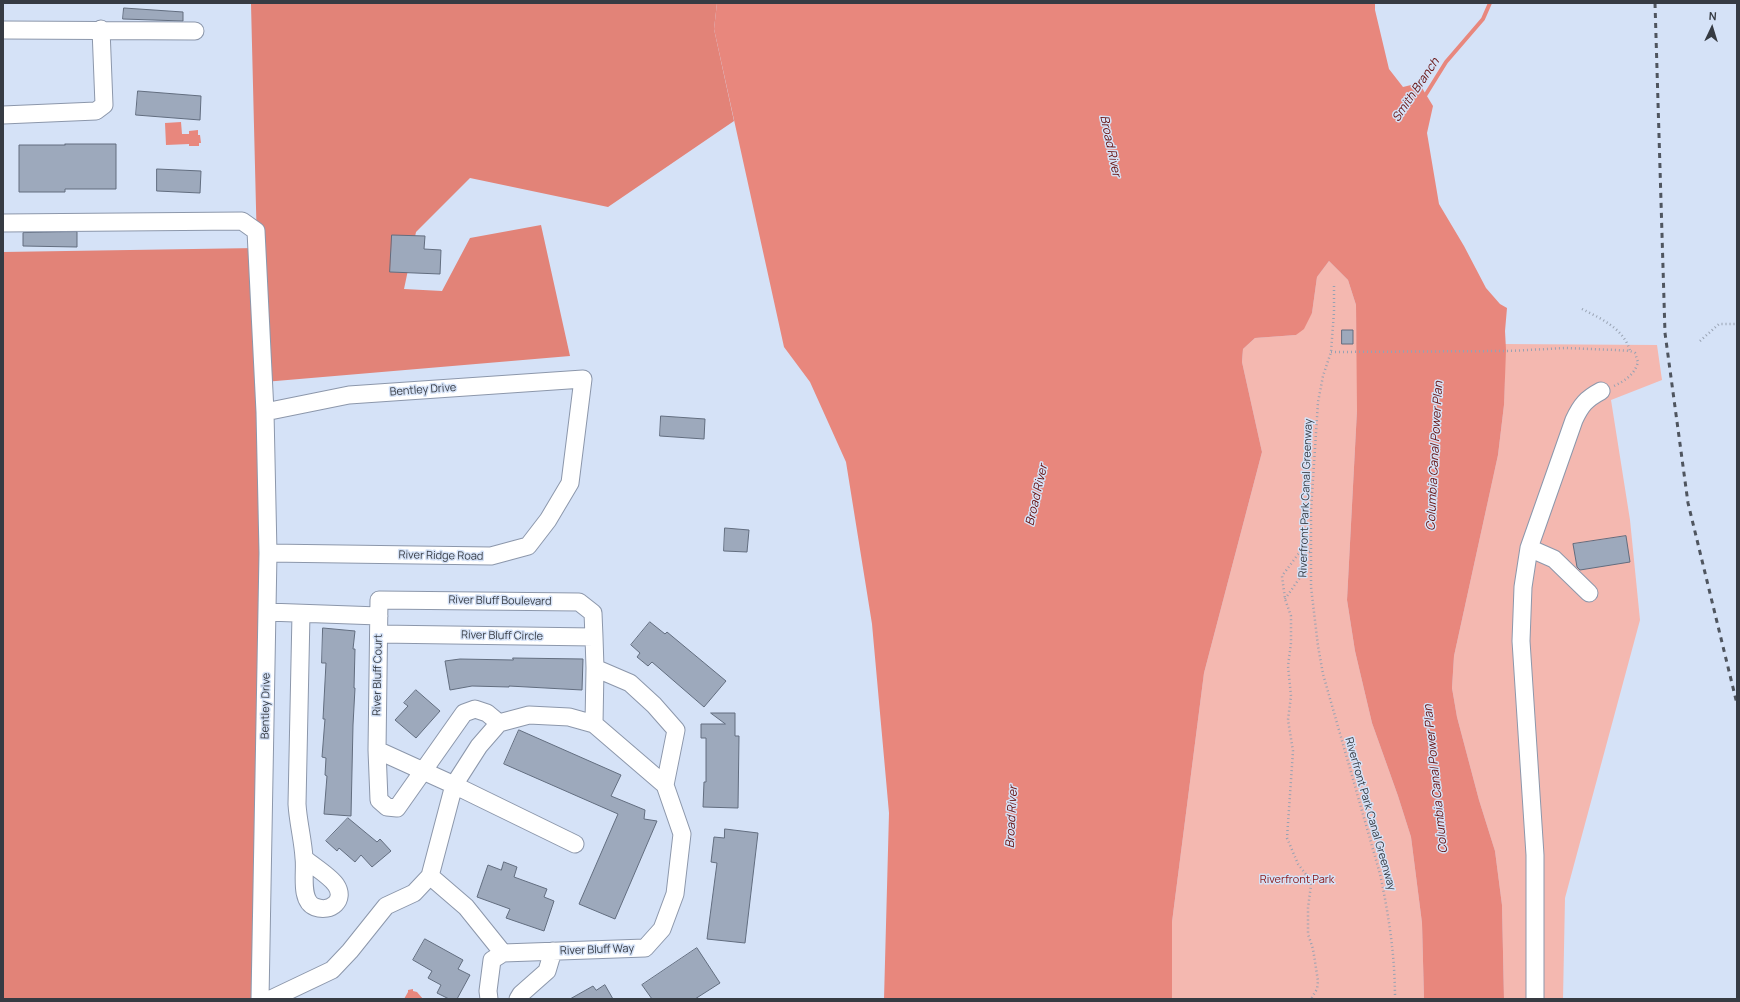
<!DOCTYPE html>
<style>
body{margin:0}
#map{position:relative;width:1740px;height:1002px;overflow:hidden;background:#d5e2f7;font-family:Manrope,sans-serif}
canvas{display:block}
.frame{position:absolute;inset:0;border:4px solid #363b43;pointer-events:none}
.north{position:absolute;left:1692px;top:8px;width:40px;height:40px;-webkit-text-stroke:3px #d5e2f7;paint-order:stroke;rotate:4deg;font-size:11px;font-weight:700;line-height:16px;text-align:center;color:#363b43}
.north::after{content:'';display:block;margin:auto;width:14px;height:18px;background:#363b43;clip-path:polygon(50% 0,100% 100%,50% 72%,0 100%)}
</style>
<div id="map">
<canvas width="1740" height="1002"></canvas>
<div class="frame"></div>
<div class="north">N</div>
</div>
<script>
const context = document.querySelector('canvas').getContext('2d');
context.lineJoin = 'round';
function fill(path, color) { context.fillStyle = color; context.fill(path, 'evenodd'); }
function stroke(path, color, width, dash) { context.strokeStyle = color; context.lineWidth = width; context.lineCap = dash ? 'butt' : 'round'; context.setLineDash(dash || []); context.stroke(path); }
function label(font, color, halo, rows, align = 'center') {
  context.font = font + ' Manrope,sans-serif'; context.lineWidth = 3; context.setLineDash([]); context.textBaseline = 'middle'; context.strokeStyle = halo; context.fillStyle = color; for (const [text, x, y, turn = 0] of rows) {
    context.save(); context.translate(x, y); context.rotate((+turn || 0) * Math.PI / 180); context.textAlign = isNaN(turn) ? turn : align; if (halo) context.strokeText(text, 0, 0); context.fillText(text, 0, 0); context.restore();
  }
}
fill(new Path2D(`
 M 1329,261 L 1348,280 L 1356,305 L 1357,346 L 1505,344 L 1657,345 L 1662,380 L 1611,400 L 1630,520 L 1640,620 L 1565,898 L 1563,999 L 1504,999 L 1502,905 L 1495,851 L 1479,800 L 1457,717 L 1452,688 L 1454,656 L 1498,455 L 1504,405 L 1505,357 L 1357,410 L 1347,600 L 1355,651 L 1372,723 L 1398,796 L 1411,837 L 1422,923 L 1424,999 L 1172,999 L 1172,922 L 1204,673 L 1262,452 L 1242,362 L 1243,349 L 1255,338 L 1296,335 L 1312,313 L 1317,277 Z`), '#f4b8b0');
fill(new Path2D(`
 M 233,3 L 717,3 L 714,29 L 734,121 L 608,207 L 470,178 L 416,232 L 404,289 L 442,291 L 470,238 L 541,225 L 570,356 L 264,382 L 260,999 L 3,999 L 3,252 L 257,248 L 251,4 Z`), '#e28378');
fill(new Path2D(`
 M 717,3 L 1375,3 L 1375,10 L 1389,69 L 1403,87 L 1419,83 L 1433,106 L 1427,133 L 1439,204 L 1464,246 L 1486,288 L 1500,304 L 1507,308 L 1505,331 L 1506,350 L 1504,405 L 1498,455 L 1454,656 L 1452,688 L 1457,717 L 1479,800 L 1495,851 L 1502,905 L 1504,999 L 1424,999 L 1422,923 L 1411,837 L 1398,796 L 1372,723 L 1355,651 L 1347,600 L 1357,410 L 1356,305 L 1348,280 L 1329,261 L 1317,277 L 1312,313 L 1304,329 L 1296,335 L 1255,338 L 1243,349 L 1242,362 L 1262,452 L 1204,673 L 1172,922 L 1172,999 L 884,999 L 889,813 L 872,624 L 846,462 L 810,382 L 784,347 L 714,29 Z
 M 181,122 L 182,134 L 189,134 L 189,131 L 198,130 L 198,135 L 200,135 L 201,143 L 199,143 L 199,146 L 189,146 L 189,144 L 166,145 L 165,123 Z
 M 413,989 L 413,991 L 417,992 L 423,999 L 404,999 L 408,992 L 408,990 Z`), '#e8877d');
stroke(new Path2D(`
 M 1423,99 L 1446,62 L 1483,19 L 1490,3`), '#e8877d', 4);
const building = new Path2D(`
 M 124,8 L 183,12 L 183,21 L 123,19 Z
 M 138,91 L 201,96 L 200,120 L 136,115 Z
 M 65,144 L 116,144 L 116,189 L 65,189 L 65,192 L 19,192 L 19,145 L 65,145 Z
 M 157,169 L 201,171 L 200,193 L 157,191 Z
 M 77,232 L 77,247 L 23,246 L 23,233 Z
 M 392,235 L 425,236 L 424,249 L 441,250 L 440,274 L 390,272 Z
 M 1342,330 L 1353,330 L 1353,344 L 1342,344 Z
 M 661,416 L 705,419 L 704,439 L 660,436 Z
 M 725,528 L 749,530 L 747,552 L 724,551 Z
 M 1626,536 L 1630,562 L 1580,570 L 1577,567 L 1573,544 Z
 M 650,622 L 665,634 L 667,632 L 726,681 L 704,707 L 652,662 L 648,666 L 637,657 L 640,653 L 631,645 Z
 M 323,628 L 355,631 L 353,649 L 355,649 L 354,688 L 355,688 L 353,725 L 351,816 L 324,814 L 327,776 L 325,775 L 326,758 L 322,757 L 325,719 L 323,719 L 326,663 L 322,663 Z
 M 513,658 L 583,659 L 582,690 L 509,686 L 509,687 L 472,686 L 450,690 L 445,661 L 460,659 L 513,660 Z
 M 416,690 L 440,711 L 416,738 L 395,720 L 408,706 L 404,703 Z
 M 711,713 L 735,713 L 735,736 L 739,736 L 738,808 L 703,807 L 704,782 L 706,782 L 706,738 L 701,738 L 701,724 L 725,724 Z
 M 519,730 L 621,775 L 611,796 L 645,810 L 644,819 L 657,821 L 615,919 L 579,904 L 618,814 L 504,764 Z
 M 348,818 L 377,842 L 380,839 L 391,851 L 372,867 L 361,855 L 355,862 L 339,848 L 337,851 L 326,841 Z
 M 725,829 L 758,833 L 745,943 L 707,939 L 717,863 L 711,862 L 714,837 L 724,838 Z
 M 504,862 L 517,867 L 514,877 L 547,889 L 544,897 L 554,901 L 544,931 L 506,918 L 510,909 L 477,897 L 488,865 L 501,870 Z
 M 425,939 L 463,960 L 458,969 L 470,975 L 457,999 L 449,999 L 437,993 L 441,985 L 428,978 L 432,971 L 413,960 Z
 M 697,948 L 720,983 L 695,999 L 652,999 L 642,985 Z
 M 605,985 L 613,999 L 570,999 L 593,986 L 596,990 Z`);
fill(building, '#9da9bc');
stroke(building, '#626d7f', 1);
const minor = new Path2D(`
 M 3,30 L 195,31
 M 3,115 L 96,111 L 104,105 L 101,29
 M 3,223 L 242,221 L 256,231 L 265,412 L 268,553 L 260,999
 M 265,412 L 349,395 L 583,379 L 570,483 L 548,520 L 528,546 L 491,556 L 268,553
 M 1529,548 L 1554,559 L 1589,593
 M 267,612 L 379,616
 M 301,614 L 297,804 C 298,822 303,840 304,858 C 306,871 299,901 315,907 C 331,913 346,900 336,885 C 330,876 313,866 305,859
 M 379,634 L 594,637 L 595,668
 M 377,750 L 379,800 L 387,807 L 397,808 L 464,713 L 475,709 L 487,713 L 499,723
 M 575,844 L 454,785 L 479,746 L 499,723 L 529,715 L 569,717 L 594,724 L 665,785 L 676,730 L 654,705 L 630,683 L 595,668 L 594,724
 M 430,876 L 466,907 L 503,953 L 645,948 L 662,929 L 675,894 L 682,834 L 665,785
 M 271,999 L 332,970 L 350,951 L 386,906 L 414,893 L 430,876 L 454,785 L 377,750 L 379,600 L 579,602 L 593,613 L 594,637
 M 489,999 L 488,991 L 492,960 L 503,953
 M 518,999 L 521,994 L 547,971 L 553,951
 M 1535,999 L 1535,855 L 1521,641 L 1523,587 L 1529,548 L 1574,420 C 1581,405 1586,399 1601,391`);
stroke(minor, '#8c97ab', 19);
stroke(new Path2D(`
 M 1334,286 L 1334,312 L 1331,352 L 1323,376 L 1318,402 L 1311,510 L 1311,587 L 1318,646 L 1323,674 L 1380,874 C 1389,916 1395,956 1395,999
 M 1582,309 C 1602,319 1624,329 1630,351
 M 1700,341 L 1719,324 L 1737,324
 M 1331,352 L 1508,351 L 1566,348 L 1615,350 L 1630,351 L 1635,353 L 1638,362 C 1635,374 1625,381 1614,386
 M 1310,552 L 1299,553 L 1282,576 L 1285,599 L 1291,616 L 1291,643 L 1288,666 L 1291,696 L 1288,720 L 1293,751 L 1287,838 L 1298,864 L 1308,877 L 1311,885 L 1308,908 L 1308,934 L 1313,949 L 1318,981 L 1317,989 L 1311,999
 M 1285,599 L 1299,579 L 1304,552`), '#98a2b2', 2.5, [1, 3]);
stroke(minor, '#fff', 17);
stroke(new Path2D(`
 M 1655,3 L 1665,333 L 1688,503 L 1737,704`), '#4f555f', 3, [5, 5]);
label('11px', '#363b43', '#d5e2f7', [
 ["Bentley Drive",423,390,-4],
 ["Riverfront Park Canal Greenway",1306,498,-88],
 ["River Ridge Road",441,556,1],
 ["River Bluff Boulevard",500,601,1],
 ["River Bluff Circle",502,636,1],
 ["River Bluff Court",378,675,-89],
 ["Bentley Drive",266,706,-89],
 ["Riverfront Park Canal Greenway",1370,814,74],
 ["River Bluff Way",597,950,-2]
]);
label('11px', '#881515', '#d5e2f7', [
 ["Riverfront Park",1297,880]
]);
label('italic 12px', '#66100f', '#d5e2f7', [
 ["Smith Branch",1416,90,-56],
 ["Broad River",1110,146,78],
 ["Columbia Canal Power Plan",1435,456,-87],
 ["Broad River",1037,495,-77],
 ["Columbia Canal Power Plan",1436,779,-96],
 ["Broad River",1012,817,-87]
]);
</script>
